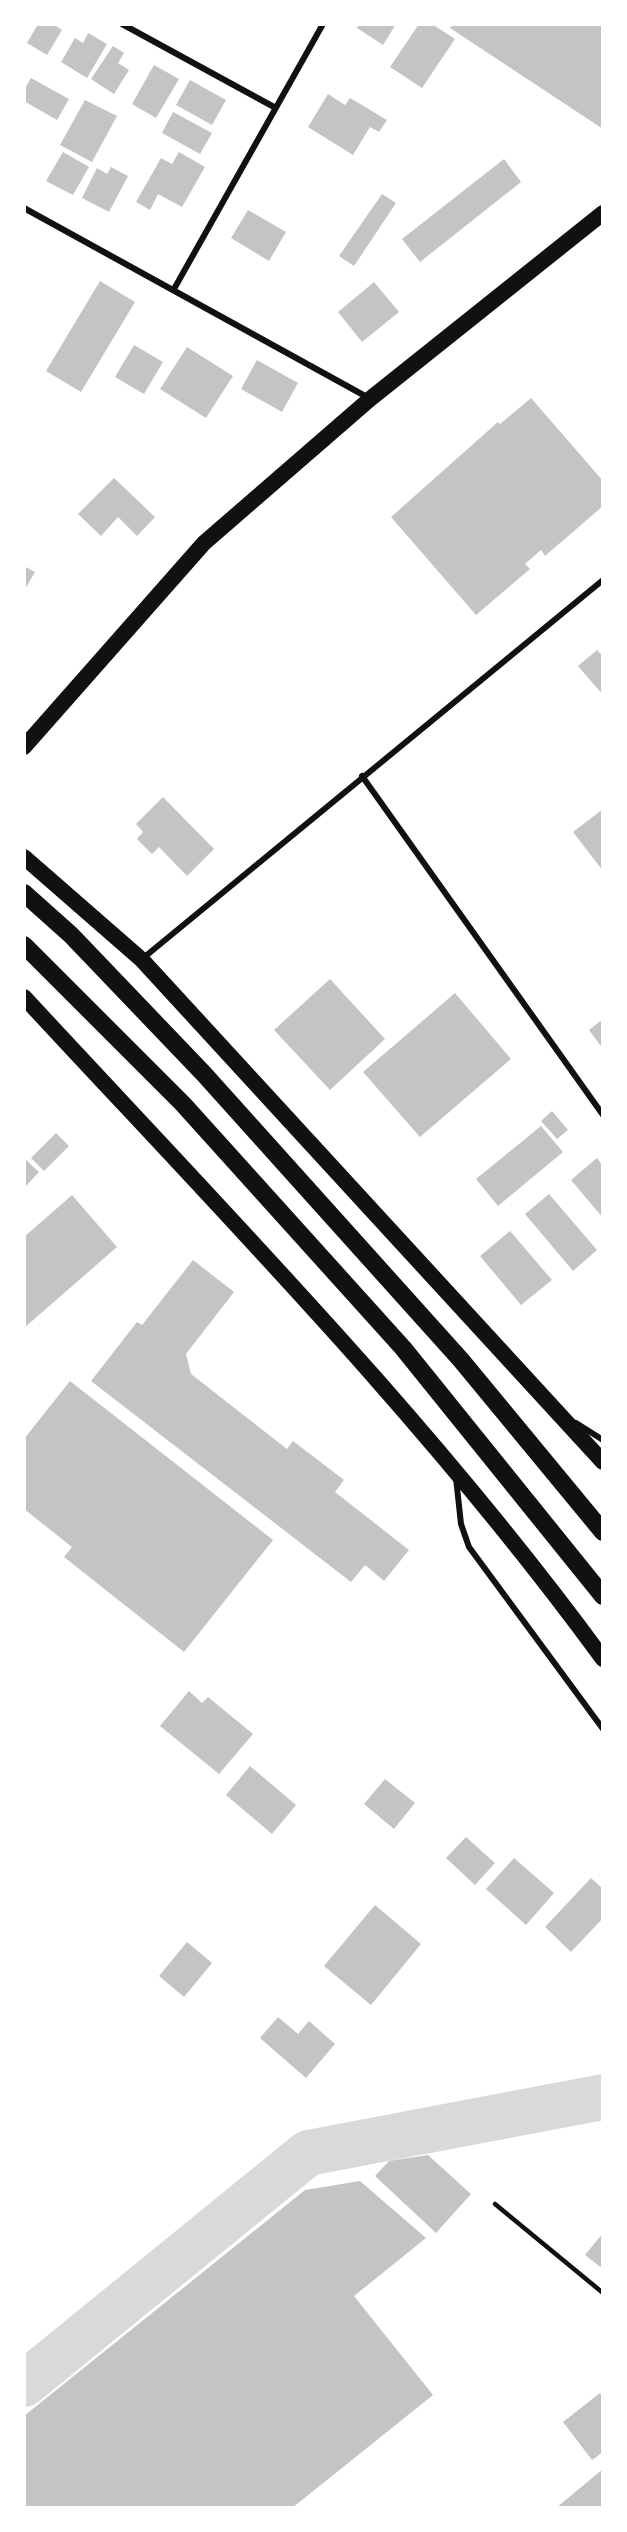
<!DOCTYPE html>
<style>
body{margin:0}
#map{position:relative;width:627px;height:2532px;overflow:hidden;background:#fff;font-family:Barlow,sans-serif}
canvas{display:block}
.frame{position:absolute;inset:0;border:26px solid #fff;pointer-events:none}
</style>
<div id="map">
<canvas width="627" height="2532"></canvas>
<div class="frame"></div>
</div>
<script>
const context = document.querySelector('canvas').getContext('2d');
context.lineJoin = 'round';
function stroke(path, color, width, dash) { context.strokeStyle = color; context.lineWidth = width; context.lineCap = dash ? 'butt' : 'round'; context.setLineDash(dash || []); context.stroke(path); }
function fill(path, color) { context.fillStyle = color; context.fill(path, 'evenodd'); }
stroke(new Path2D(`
 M 24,2384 L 308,2153 L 603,2097`), '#d9d9d9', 46);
fill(new Path2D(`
 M 38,24 L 53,24 L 62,30 L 47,55 L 27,43 Z
 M 359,24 L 396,24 L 383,45 L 357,28 Z
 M 419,24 L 432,24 L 455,39 L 422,88 L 390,67 Z
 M 453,24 L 603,24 L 603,129 L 450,28 Z
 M 88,33 L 107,44 L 87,78 L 61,62 L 75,38 L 83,43 Z
 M 113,46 L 124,53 L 118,63 L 129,70 L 114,94 L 91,79 Z
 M 154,65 L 179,79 L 156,118 L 132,104 Z
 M 31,78 L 69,99 L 57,120 L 24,101 L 24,90 Z
 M 190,80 L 226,100 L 212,125 L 176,105 Z
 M 328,94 L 345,105 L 350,98 L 387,120 L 379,132 L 370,127 L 353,155 L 308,127 Z
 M 85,100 L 117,116 L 92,162 L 60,145 Z
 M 173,112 L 212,133 L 200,154 L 162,133 Z
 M 63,152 L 89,167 L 73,195 L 46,181 Z
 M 179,152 L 205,167 L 182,207 L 158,194 L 150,210 L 136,202 L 161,158 L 172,164 Z
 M 504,159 L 521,182 L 420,262 L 402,239 Z
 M 111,167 L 128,176 L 109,212 L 82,198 L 97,168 L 107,174 Z
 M 382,194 L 396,203 L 354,266 L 339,256 Z
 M 248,210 L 286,232 L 269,261 L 231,238 Z
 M 100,281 L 135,302 L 81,392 L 46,371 Z
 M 374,282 L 399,312 L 362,342 L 338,312 Z
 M 134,345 L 163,362 L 144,394 L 115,377 Z
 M 187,347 L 233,376 L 206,418 L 160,389 Z
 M 257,360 L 298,383 L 282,412 L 241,389 Z
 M 531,398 L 603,481 L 603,506 L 545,556 L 541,550 L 525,564 L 530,569 L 476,615 L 391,517 L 498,422 L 500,424 Z
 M 114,478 L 155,517 L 137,536 L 118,517 L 101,536 L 78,514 Z
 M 24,566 L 35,572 L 24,591 Z
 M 597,650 L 603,656 L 603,695 L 578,666 Z
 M 163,797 L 214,849 L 187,876 L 159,847 L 152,854 L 137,839 L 143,832 L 136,824 Z
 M 603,809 L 603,871 L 573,832 Z
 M 330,979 L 385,1039 L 330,1090 L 274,1030 Z
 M 455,993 L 511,1059 L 420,1137 L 363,1072 Z
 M 603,1019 L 603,1049 L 589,1030 Z
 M 552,1111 L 568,1130 L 557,1139 L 541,1121 Z
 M 541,1126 L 563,1152 L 498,1206 L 476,1179 Z
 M 56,1133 L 69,1146 L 44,1171 L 31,1158 Z
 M 24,1158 L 39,1172 L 24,1188 Z
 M 597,1158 L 603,1166 L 603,1218 L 571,1180 Z
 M 549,1194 L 597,1250 L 573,1271 L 525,1214 Z
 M 72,1195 L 117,1247 L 24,1328 L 24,1237 Z
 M 510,1231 L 552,1280 L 521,1305 L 480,1256 Z
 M 193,1260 L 234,1292 L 186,1354 L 191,1374 L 287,1449 L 293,1441 L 344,1480 L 335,1492 L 409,1550 L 384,1581 L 365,1565 L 351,1582 L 91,1381 L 137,1322 L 142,1325 Z
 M 70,1381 L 273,1540 L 184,1652 L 64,1557 L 72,1547 L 24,1509 L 24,1439 Z
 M 189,1691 L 202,1703 L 208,1697 L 253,1734 L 219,1774 L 160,1726 Z
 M 250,1766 L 296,1805 L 272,1834 L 226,1795 Z
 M 385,1779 L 415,1803 L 394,1829 L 364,1804 Z
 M 466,1837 L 495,1863 L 475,1885 L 446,1858 Z
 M 514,1858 L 554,1893 L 526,1925 L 486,1889 Z
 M 591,1878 L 603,1889 L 603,1918 L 571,1952 L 545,1927 Z
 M 375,1905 L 421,1944 L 371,2005 L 324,1966 Z
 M 187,1942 L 212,1963 L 184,1997 L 159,1976 Z
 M 278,2017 L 298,2034 L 309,2021 L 335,2044 L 306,2078 L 260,2038 Z
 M 428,2155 L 471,2194 L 436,2233 L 375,2176 L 389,2161 Z
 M 360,2181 L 426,2238 L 354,2296 L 433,2395 L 292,2508 L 24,2508 L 24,2416 L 305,2190 Z
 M 603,2233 L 603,2269 L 585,2255 Z
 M 600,2393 L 603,2398 L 603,2452 L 592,2460 L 563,2422 Z
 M 603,2469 L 603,2508 L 556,2508 Z`), '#c4c4c4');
stroke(new Path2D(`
 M 495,2204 L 603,2293`), '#111', 4.5);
stroke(new Path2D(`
 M 122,24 L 274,107
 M 24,208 L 367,397
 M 174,289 L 323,24
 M 362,776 L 603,1115
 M 142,959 L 603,580
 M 576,1423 L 603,1440
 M 456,1478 L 461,1524 L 469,1547 L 603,1729`), '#111', 6);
stroke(new Path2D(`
 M 24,747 L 204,543 L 370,399 L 603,213
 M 24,857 L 142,960 L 603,1462
 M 24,997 C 223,1212 430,1422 603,1659`), '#111', 16);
stroke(new Path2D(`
 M 24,893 L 71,935 L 204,1074 L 461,1360 L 603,1532
 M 24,945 L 183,1104 L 403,1348 L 603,1596`), '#111', 18);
</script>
